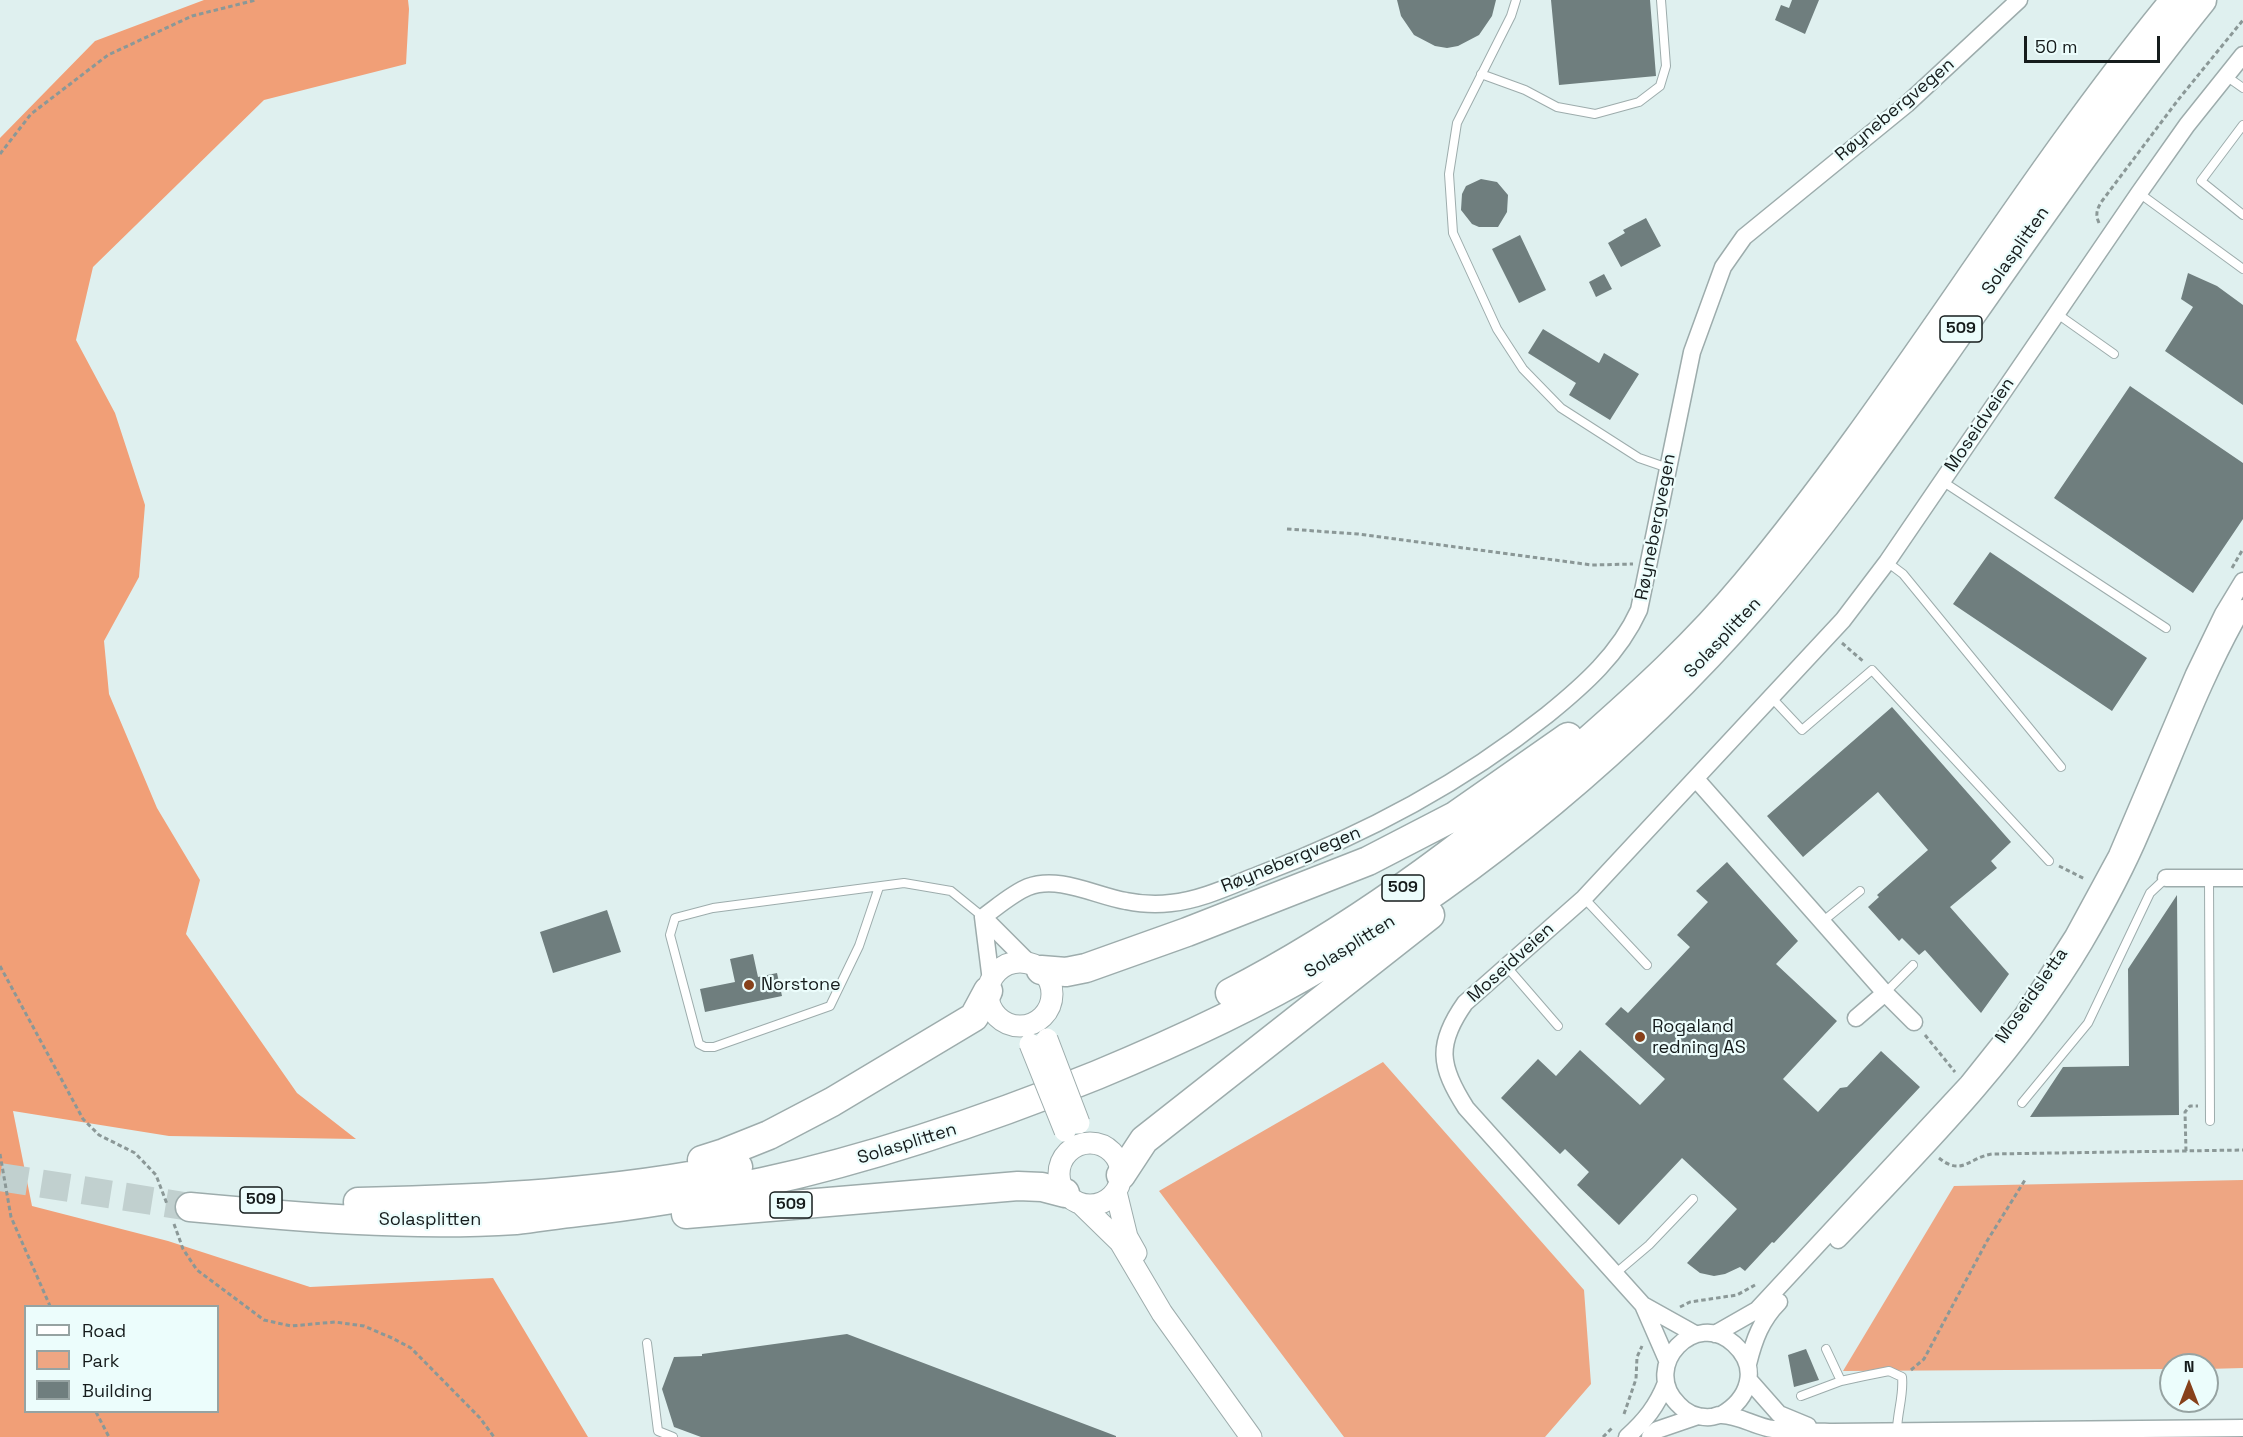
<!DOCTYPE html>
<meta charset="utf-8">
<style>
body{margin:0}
#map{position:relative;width:2243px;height:1437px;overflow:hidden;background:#dff0ef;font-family:"Space Grotesk",sans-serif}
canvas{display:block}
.legend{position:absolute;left:24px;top:1305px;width:195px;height:108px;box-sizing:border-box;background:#ecfdfc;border:2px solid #96a3a2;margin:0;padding:8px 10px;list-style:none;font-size:18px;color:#161c1c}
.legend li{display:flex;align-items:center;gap:12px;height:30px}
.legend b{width:30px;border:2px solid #96a3a2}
.north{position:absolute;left:2159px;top:1353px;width:60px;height:60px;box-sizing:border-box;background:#ecfdfc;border:2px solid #96a3a2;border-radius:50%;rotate:0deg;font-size:16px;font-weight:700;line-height:24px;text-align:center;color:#161c1c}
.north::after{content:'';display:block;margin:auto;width:21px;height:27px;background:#87411b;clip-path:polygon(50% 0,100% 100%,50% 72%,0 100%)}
.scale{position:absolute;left:2024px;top:36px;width:136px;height:27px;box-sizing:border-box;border:3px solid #161c1c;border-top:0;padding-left:8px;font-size:18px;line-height:21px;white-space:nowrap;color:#161c1c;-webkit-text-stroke:4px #ecfdfc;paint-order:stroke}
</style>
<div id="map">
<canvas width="2243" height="1437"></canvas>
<ul class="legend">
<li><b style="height:8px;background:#fff"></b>Road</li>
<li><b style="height:16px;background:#eea683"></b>Park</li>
<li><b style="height:16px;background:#6f7e7e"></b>Building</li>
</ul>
<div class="north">N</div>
<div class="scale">50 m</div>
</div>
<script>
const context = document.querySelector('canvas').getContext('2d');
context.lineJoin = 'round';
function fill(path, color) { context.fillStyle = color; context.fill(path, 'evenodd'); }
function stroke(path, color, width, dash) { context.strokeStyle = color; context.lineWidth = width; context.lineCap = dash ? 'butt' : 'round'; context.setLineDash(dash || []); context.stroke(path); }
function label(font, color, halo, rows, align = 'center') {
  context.font = font + ' "Space Grotesk",sans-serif'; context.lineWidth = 4.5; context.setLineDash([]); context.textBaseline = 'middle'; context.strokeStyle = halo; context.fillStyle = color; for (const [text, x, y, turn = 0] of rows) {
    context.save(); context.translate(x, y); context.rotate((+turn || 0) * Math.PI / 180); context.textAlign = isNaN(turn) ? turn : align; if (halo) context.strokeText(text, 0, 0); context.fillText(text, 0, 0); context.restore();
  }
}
fill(new Path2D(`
 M 1383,1062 L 1584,1290 L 1591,1384 L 1545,1437 L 1344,1437 L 1159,1191 Z
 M 2243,1180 L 2243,1368 L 2207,1369 L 2207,1365 L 2171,1365 L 2171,1369 L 1843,1371 L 1954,1186 Z`), '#eea683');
fill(new Path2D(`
 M 204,0 L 408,0 L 409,9 L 406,64 L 264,100 L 93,267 L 76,340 L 115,413 L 145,505 L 139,577 L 104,641 L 109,694 L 157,808 L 200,880 L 186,934 L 297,1093 L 356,1139 L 169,1136 L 13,1111 L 32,1206 L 168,1241 L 310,1287 L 493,1278 L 588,1437 L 0,1437 L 0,138 L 95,41 ZM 26,1306 L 218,1306 L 218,1412 L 26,1412 Z`), '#f19f77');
fill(new Path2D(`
 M 1397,0 L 1496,0 L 1492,16 L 1479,35 L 1458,46 L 1447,48 L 1435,46 L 1414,35 L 1401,16 Z
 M 1551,0 L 1650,0 L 1656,76 L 1559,85 Z
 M 1792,0 L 1819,0 L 1805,34 L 1775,20 L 1781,5 L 1789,8 Z
 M 1481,179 L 1497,182 L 1508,195 L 1507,212 L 1498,227 L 1479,227 L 1472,224 L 1461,210 L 1462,194 L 1466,186 Z
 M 1646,218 L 1661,246 L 1621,267 L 1608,243 L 1625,233 L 1623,230 Z
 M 1520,235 L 1546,290 L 1519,303 L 1492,249 Z
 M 2188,273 L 2217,286 L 2243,305 L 2243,405 L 2165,351 L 2193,307 L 2181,299 Z
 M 1604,274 L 1612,289 L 1596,297 L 1589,282 Z
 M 1543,329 L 1599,363 L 1604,353 L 1639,374 L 1610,420 L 1569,395 L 1576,383 L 1528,353 Z
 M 2130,386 L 2243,463 L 2243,519 L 2193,593 L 2054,498 Z
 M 1990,552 L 2147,658 L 2112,711 L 1953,604 Z
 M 1892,707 L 2011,842 L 1991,861 L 1997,868 L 1950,907 L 2009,974 L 1981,1013 L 1925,950 L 1919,955 L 1902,938 L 1899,941 L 1868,907 L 1879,897 L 1877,895 L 1928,850 L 1878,792 L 1803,857 L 1767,816 Z
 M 1727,862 L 1798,941 L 1776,964 L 1837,1021 L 1783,1079 L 1818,1112 L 1840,1088 L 1847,1087 L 1881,1051 L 1920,1087 L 1774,1243 L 1772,1242 L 1745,1271 L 1740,1267 L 1725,1274 L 1714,1276 L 1700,1273 L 1687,1263 L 1737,1209 L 1682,1158 L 1619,1225 L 1577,1185 L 1589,1172 L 1565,1149 L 1560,1154 L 1501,1098 L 1538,1059 L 1556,1076 L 1580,1050 L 1640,1105 L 1665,1079 L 1605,1024 L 1621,1007 L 1628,1013 L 1690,947 L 1677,935 L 1708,902 L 1696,891 Z
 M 2177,895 L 2179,1115 L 2030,1117 L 2063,1067 L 2129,1066 L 2128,969 Z
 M 607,910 L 621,952 L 553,973 L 540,932 Z
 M 753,954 L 758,977 L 777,973 L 782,996 L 705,1012 L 700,989 L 735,982 L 730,959 Z
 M 847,1334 L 1116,1436 L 1116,1437 L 701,1437 L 674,1427 L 662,1389 L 674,1357 L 702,1356 L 702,1354 Z
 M 1806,1349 L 1819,1380 L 1794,1387 L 1788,1355 Z`), '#6f7e7e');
stroke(new Path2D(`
 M 0,1177 L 190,1207`), '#c1d0cf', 28, [28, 14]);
const service = new Path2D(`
 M 1516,0 L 1511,16 L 1457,123 L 1449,174 L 1453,233 L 1497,329 L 1523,369 L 1561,408 L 1639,458 L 1668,468
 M 1481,74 L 1525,90 L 1557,107 L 1595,114 L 1639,102 L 1660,86 L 1666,66 L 1661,0
 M 2226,76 L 2243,88
 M 2243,125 L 2201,181 L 2243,215
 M 2139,193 L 2243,269
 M 2056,313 L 2114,354
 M 1942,481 L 2166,628
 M 1887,562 L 1903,574 L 2061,767
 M 1771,697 L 1802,730 L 1872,670 L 2049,861
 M 2209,878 L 2210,1121
 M 879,887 L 859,946 L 830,1006 L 714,1047 L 705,1047 L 699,1044 L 670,935 L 675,918 L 713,908 L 904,883 L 951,891 L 983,917
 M 1584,898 L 1647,965
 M 1822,922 L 1860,891
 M 1507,967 L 1558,1026
 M 1885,993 L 1913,965
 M 2022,1103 L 2088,1023 L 2150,893 L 2166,878
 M 1616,1273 L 1649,1245 L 1693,1199
 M 647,1343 L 658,1431 L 673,1437
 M 1826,1349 L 1841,1381
 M 1801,1396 L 1841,1381 L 1864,1376 L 1889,1371 L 1902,1377 C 1904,1395 1897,1413 1897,1431`);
const minor = new Path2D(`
 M 1696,779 L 1885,993 L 1914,1022
 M 2166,878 L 2243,878
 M 983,917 C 997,907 1013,893 1028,887 C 1059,875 1096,896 1126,901 C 1141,904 1156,905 1171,903 C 1201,900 1230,886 1258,875 C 1362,836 1459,785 1547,715 C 1584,685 1619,654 1639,610 L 1692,352 L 1723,267 L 1744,237 L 1907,104 L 2019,0
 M 983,917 L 1030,964
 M 983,917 L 991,981
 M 1856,1018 L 1885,993
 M 1838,1240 C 1927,1147 2018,1055 2084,944 C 2105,908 2126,869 2142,831 C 2175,756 2202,679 2243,608
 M 1643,1305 L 1695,1334
 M 1715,1334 L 1757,1310 L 1968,1083 L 2023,1014 L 2073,936 L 2117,855 L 2194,674 L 2223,614 L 2243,581
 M 1667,1360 L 1643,1305 L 1466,1108 C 1439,1066 1436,1044 1465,1003 L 1584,898 L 1843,620 L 1887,562 L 2139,193 L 2187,125 L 2243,55
 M 1748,1364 C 1754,1340 1761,1320 1779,1302
 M 1749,1380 L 1779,1414 L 1808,1426
 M 1721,1415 C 1749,1399 1760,1368 1734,1344 C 1696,1308 1640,1366 1678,1404 C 1686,1413 1698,1418 1711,1417 C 1714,1417 1717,1415 1720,1415 C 1737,1414 1756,1427 1773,1429 C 1792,1432 1813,1431 1833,1432 L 2243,1428
 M 1627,1437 C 1645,1421 1657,1406 1666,1383
 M 1650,1437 L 1657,1430 L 1698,1416`);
const tertiary = new Path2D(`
 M988 994a32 32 0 1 1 64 0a32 32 0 1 1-64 0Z
 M1059 1174a31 31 0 1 1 62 0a31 31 0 1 1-62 0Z
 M 1116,1192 L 1127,1237 L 1136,1253
 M 1081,1204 L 1120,1242 L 1162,1313 L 1251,1437`);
const trunk = new Path2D(`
 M 1041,970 L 1066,972 L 1086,968 L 1187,932 L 1368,861 L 1455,816 L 1568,737
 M 1230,993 C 1358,927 1474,840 1583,745 C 1640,695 1697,643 1746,584 C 1901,398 2021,187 2175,0
 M 702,1160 L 724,1153 L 769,1135 L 832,1102 L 974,1017 L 988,991
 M 1121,1175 L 1144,1140 L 1430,915
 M 358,1202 C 486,1199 613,1193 738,1167
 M 190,1207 C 298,1217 407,1227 516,1220 C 536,1218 557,1214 578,1212 C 642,1205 700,1195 763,1182 C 878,1157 988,1119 1097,1075 C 1174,1043 1251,1008 1323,965 C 1483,868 1631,746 1754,605 C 1823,526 1883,440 1943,355 C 2027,235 2110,114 2202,0
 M 686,1214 L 1018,1186 L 1042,1187 L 1065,1193`);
stroke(service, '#9dacac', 10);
stroke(minor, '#9dacac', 19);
stroke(tertiary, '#9dacac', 23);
stroke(trunk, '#9dacac', 31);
stroke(new Path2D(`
 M 0,154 L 31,114 L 108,55 L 192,16 L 256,0
 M 2099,223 C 2095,214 2097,209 2102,201 L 2178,100 L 2243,20
 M 1287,529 L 1358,534 L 1592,565 L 1633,564
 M 2232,568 L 2243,549
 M 1842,643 L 1864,662
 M 2059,866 L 2085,879
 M 0,966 L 83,1119 L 99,1135 L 135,1153 L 156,1175 L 167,1204
 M 1925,1035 L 1955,1072
 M 2186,1151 L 2185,1112 L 2190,1106 L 2198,1106
 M 0,1154 L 11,1217 L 50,1306
 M 1939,1158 C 1962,1177 1970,1157 1992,1154 L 2243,1150
 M 174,1224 L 183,1249 L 197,1270 L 264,1320 L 291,1326 L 335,1322 L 364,1326 L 392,1338 L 411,1348 L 480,1418 L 494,1437
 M 1680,1307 L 1690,1302 L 1737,1295 L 1755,1285
 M 1911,1370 L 1924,1359 L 1987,1241 L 2025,1180
 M 96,1412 L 109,1437
 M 1624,1414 L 1636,1379 L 1637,1357 L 1642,1346
 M 1603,1437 L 1612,1428`), '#8b9897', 3, [4.5, 3]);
stroke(service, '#fff', 8);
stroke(minor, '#fff', 16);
stroke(tertiary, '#fff', 21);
stroke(trunk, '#fff', 28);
const tertiaryBridge = new Path2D(`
 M 1047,1039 L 1079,1123
 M 1030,1044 L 1065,1131`);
stroke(tertiaryBridge, '#9dacac', 23, []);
stroke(tertiaryBridge, '#fff', 21);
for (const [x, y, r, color] of [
 [749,985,6,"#87411b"],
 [1640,1037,6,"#87411b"]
]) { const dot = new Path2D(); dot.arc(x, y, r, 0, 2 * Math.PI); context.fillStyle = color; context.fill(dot); stroke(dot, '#ecfdfc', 2); }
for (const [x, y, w] of [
 [1961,329,42],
 [1403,888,42],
 [261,1200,42],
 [791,1205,42]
]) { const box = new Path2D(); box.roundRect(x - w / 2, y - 13, w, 26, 4.5); context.fillStyle = '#ecfdfc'; context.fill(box); stroke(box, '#161c1c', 1.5); }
label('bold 16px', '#161c1c', null, [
 ["509",1961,329],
 ["509",1403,888],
 ["509",261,1200],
 ["509",791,1205]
]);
label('18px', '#161c1c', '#ecfdfc', [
 ["Røynebergvegen",1895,110,-40],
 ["Solasplitten",2016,251,-55],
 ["Moseidveien",1980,425,-56],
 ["Røynebergvegen",1656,527,-79],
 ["Solasplitten",1723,638,-47],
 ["Røynebergvegen",1291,860,-22],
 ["Solasplitten",1350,947,-32],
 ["Moseidveien",1511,963,-42],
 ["Moseidsletta",2032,996,-55],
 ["Solasplitten",907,1144,-17],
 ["Solasplitten",430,1220]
]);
label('18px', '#161c1c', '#ecfdfc', [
 ["Norstone",761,985],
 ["Rogaland",1652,1027],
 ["redning AS",1652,1048]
], 'left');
</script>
